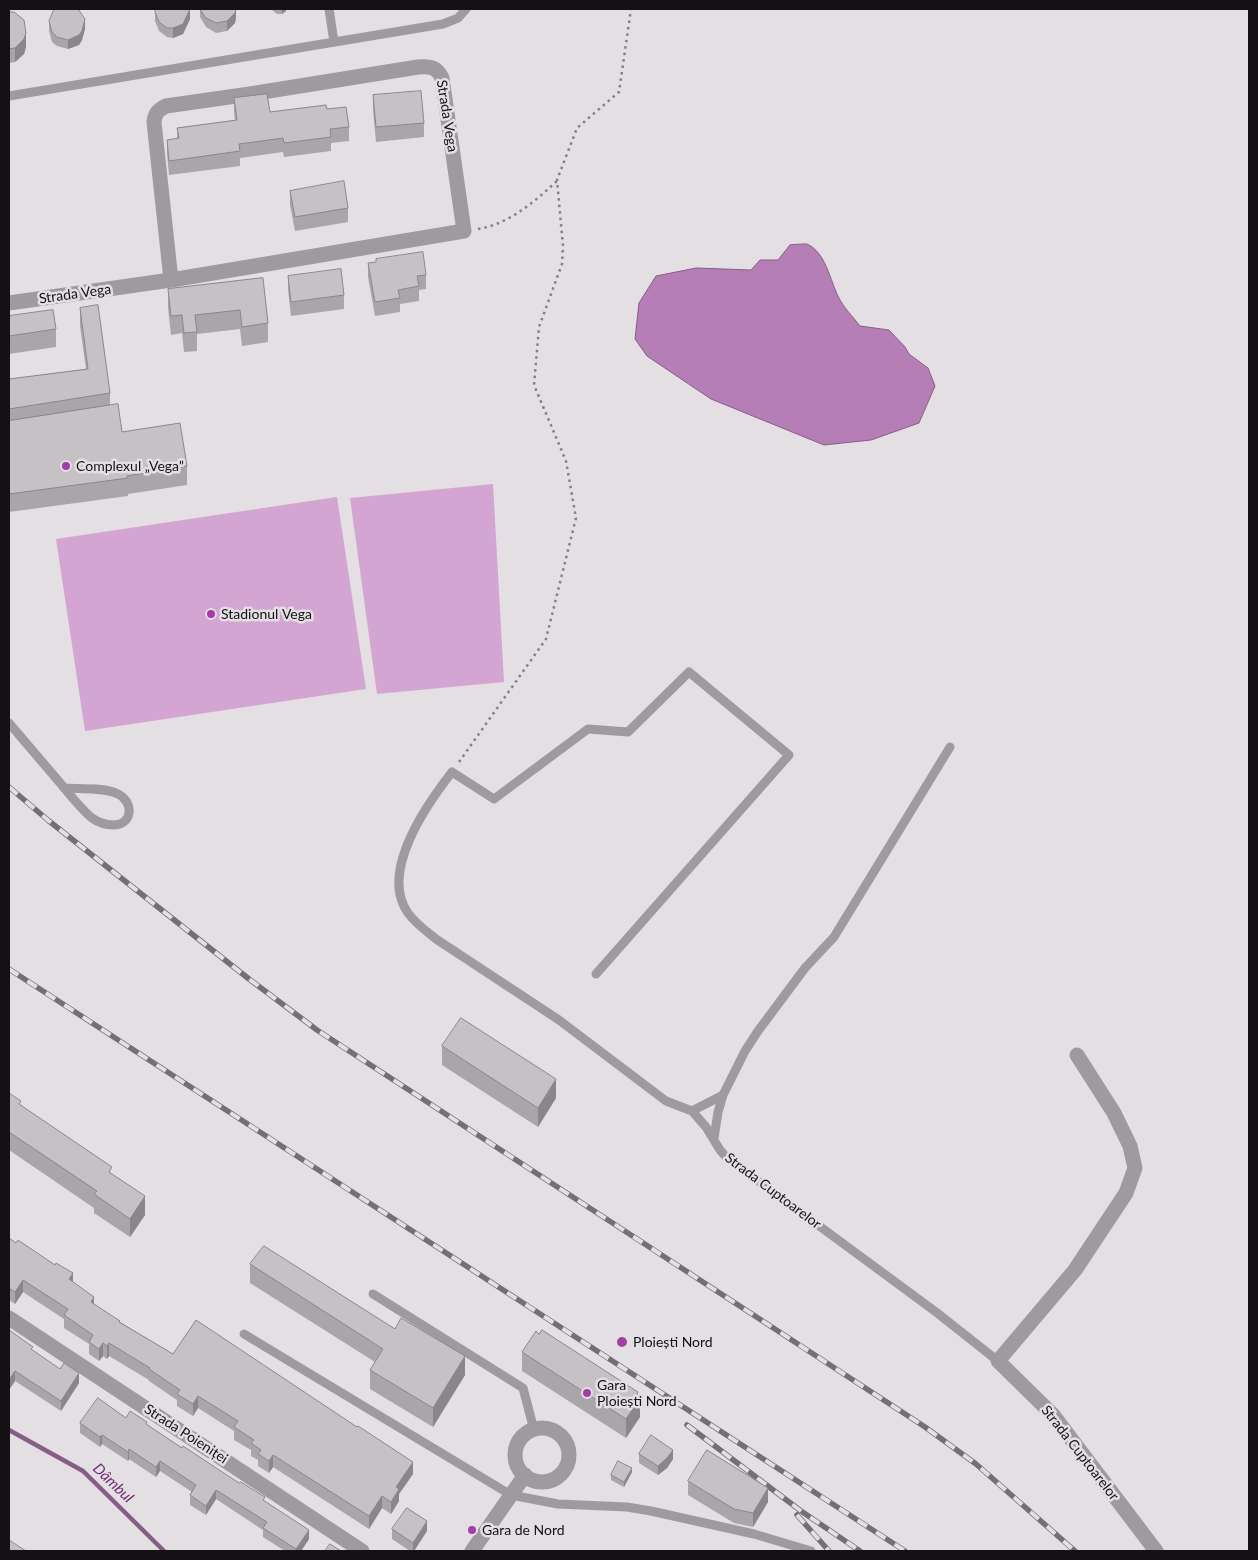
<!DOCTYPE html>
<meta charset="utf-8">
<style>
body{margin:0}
#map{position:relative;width:1258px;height:1560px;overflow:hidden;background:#e3dfe3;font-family:Lato,sans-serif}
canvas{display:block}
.frame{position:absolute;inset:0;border:10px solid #131113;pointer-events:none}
</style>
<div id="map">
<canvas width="1258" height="1560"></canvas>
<div class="frame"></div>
</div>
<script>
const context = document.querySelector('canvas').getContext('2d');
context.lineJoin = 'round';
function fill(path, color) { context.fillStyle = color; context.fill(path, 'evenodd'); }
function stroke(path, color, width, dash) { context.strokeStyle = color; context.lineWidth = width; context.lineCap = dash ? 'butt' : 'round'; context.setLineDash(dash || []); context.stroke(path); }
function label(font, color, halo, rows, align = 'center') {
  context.font = font + ' Lato,sans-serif'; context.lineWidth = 5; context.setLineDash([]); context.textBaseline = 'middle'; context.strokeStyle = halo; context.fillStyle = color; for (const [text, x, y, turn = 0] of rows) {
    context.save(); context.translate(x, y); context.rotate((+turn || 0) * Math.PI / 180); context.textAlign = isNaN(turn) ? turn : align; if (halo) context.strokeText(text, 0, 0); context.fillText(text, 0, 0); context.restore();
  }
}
fill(new Path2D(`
 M 493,484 L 504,682 L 377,694 L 350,498 Z
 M 337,497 L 366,689 L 85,731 L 56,539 Z`), '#d4a5d3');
const water = new Path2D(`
 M 807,244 C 826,252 830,281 839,298 C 844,308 853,317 860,326 L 889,330 L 905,347 L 909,354 L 928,368 L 935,386 L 919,423 L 871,440 L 824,445 L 711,399 L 647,356 L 635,339 L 639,303 L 656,276 L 696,268 L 751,270 L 760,260 L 778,260 L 790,245 Z`);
fill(water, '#b67eb6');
stroke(water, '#855d85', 1);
stroke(new Path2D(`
 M 9,1430 L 83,1471 L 164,1551`), '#855d85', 4.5);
stroke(new Path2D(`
 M 478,229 C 509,224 534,202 557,181
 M 459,762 L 546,639 L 576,518 L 566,461 L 534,385 L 539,327 L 562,264 L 563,246 L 557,180 L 577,128 L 619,92 L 631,9`), '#848184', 2.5, [2.5, 4]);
stroke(new Path2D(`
 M 329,9 L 334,42
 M 9,96 L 443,24 L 458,18 L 466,9
 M 9,723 C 26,743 44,764 61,784 C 71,796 81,809 92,818 C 99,823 106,825 114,825 C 134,824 133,801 118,794 C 105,787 79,789 64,788
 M 596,974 L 789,755 L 689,672 L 628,732 L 588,729 L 494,799 L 452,772 C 427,804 379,872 408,913 C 415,923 426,931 436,939 L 559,1020 L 666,1101 L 692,1111 L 706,1127 L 720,1150 L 727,1158 L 936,1312 L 998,1361
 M 692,1111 L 723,1095 L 745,1051 L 758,1031 L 805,968 L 834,937 L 950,747
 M 714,1138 L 718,1112 L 723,1095
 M 373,1294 L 523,1388 L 534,1430
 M 244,1334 L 511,1495 L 558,1504 L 627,1507 L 651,1511 L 754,1534 L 811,1551`), '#9d9b9d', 9);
stroke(new Path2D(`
 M 9,303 L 171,280 L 464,231 L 442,78 C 437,67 430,66 418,67 L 250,94 L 166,106 C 158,110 155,113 154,122 L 171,280
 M 1077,1055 L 1114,1113 L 1130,1146 L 1135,1168 L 1126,1193 L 1075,1270 L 998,1361 L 1053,1415 L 1156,1551
 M 9,1318 L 362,1551
 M515 1455a27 27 0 1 1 54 0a27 27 0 1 1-54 0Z
 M 472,1551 L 525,1475`), '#9d9b9d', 15);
const rail = new Path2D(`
 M 9,787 L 49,821 L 249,979 L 317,1030 L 925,1427 L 976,1464 L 1075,1551
 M 9,969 L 905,1551
 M 687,1425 L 801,1511 L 860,1551
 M 797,1515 L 829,1551`);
stroke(rail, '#737073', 5.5);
stroke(rail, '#e3dfe3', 4, [11]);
fill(new Path2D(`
 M 200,9 L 236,9 L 236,17 L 235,23 L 227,31 L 216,33 L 206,27 L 200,17 Z
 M 272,9 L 286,9 L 286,11 L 282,14 L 277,14 L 272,10 Z
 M 9,12 L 26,47 L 24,54 L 15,62 L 9,63 Z
 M 155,12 L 190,19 L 183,34 L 173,38 L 167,37 L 159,31 L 155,21 Z
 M 49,21 L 85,29 L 82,40 L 79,45 L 68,49 L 57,46 L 52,42 L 49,31 Z
 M 373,95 L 424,123 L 424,137 L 376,142 L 373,110 Z
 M 234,98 L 270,112 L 327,109 L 349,127 L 349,141 L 331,143 L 331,151 L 284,157 L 283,152 L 240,158 L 240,166 L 169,175 L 167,154 L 167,140 L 177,138 L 177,128 L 235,120 L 234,112 Z
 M 290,191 L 348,208 L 348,222 L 295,231 L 290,205 Z
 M 368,263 L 426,275 L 426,289 L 419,290 L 419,301 L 400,304 L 400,312 L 375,316 L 368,277 Z
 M 288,276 L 344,295 L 344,309 L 291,316 L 288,290 Z
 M 263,278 L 268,323 L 268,342 L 242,346 L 240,329 L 197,334 L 197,351 L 184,352 L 182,333 L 171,335 L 168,308 L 168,289 Z
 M 80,308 L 110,393 L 110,405 L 122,432 L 187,466 L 187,485 L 128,494 L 128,496 L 9,512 L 9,379 L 86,369 L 80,326 Z
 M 9,316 L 56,329 L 56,347 L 9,354 Z
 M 442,1046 L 556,1098 L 538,1127 L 442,1065 Z
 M 9,1093 L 21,1106 L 112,1174 L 145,1215 L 130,1237 L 94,1213 L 94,1208 L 9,1150 Z
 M 9,1238 L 73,1282 L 94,1305 L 120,1322 L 173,1354 L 413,1474 L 399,1494 L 399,1501 L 391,1514 L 382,1508 L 369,1529 L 273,1467 L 269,1473 L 258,1466 L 258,1460 L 251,1456 L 251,1450 L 234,1440 L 234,1431 L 198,1408 L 193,1416 L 177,1406 L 177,1400 L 149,1381 L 149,1380 L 109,1356 L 107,1359 L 103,1356 L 99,1361 L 89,1354 L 89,1344 L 64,1328 L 64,1319 L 23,1292 L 15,1304 L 9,1300 Z
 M 250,1264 L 395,1329 L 465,1375 L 433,1427 L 370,1389 L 370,1370 L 375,1362 L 250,1283 Z
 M 9,1330 L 33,1351 L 79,1383 L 61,1411 L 15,1381 L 9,1390 Z
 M 522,1352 L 638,1397 L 640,1417 L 626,1438 L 522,1371 Z
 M 80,1423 L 147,1425 L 182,1448 L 265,1502 L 309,1539 L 301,1551 L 285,1551 L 263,1537 L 263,1530 L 216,1499 L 206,1515 L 190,1505 L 190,1495 L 192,1492 L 160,1471 L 156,1477 L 129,1459 L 128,1461 L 102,1444 L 100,1447 L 80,1433 Z
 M 639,1454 L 673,1459 L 667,1468 L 658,1475 L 639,1463 Z
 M 632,1472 L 624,1487 L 611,1480 L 611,1475 Z
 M 688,1481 L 768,1502 L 753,1527 L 734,1523 L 688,1495 Z
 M 392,1529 L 427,1531 L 414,1551 L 410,1551 L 392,1539 Z`), '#a9a6a9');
fill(new Path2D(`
 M 190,9 L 190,19 L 183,34 L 173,38 L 173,28 Z
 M 236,9 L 236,17 L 235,23 L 227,31 L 227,21 Z
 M 282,9 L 286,9 L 286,11 L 282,14 Z
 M 85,19 L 85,29 L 82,40 L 79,45 L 68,49 L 68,40 Z
 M 26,33 L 26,47 L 24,54 L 15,62 L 15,48 Z
 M 556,1079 L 556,1098 L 538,1127 L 538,1108 Z
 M 145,1196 L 145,1215 L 130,1237 L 130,1219 Z
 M 73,1273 L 73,1286 L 69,1279 Z
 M 23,1280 L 23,1292 L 15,1304 L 15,1292 Z
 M 94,1297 L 94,1309 L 91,1302 Z
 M 103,1343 L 103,1356 L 99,1361 L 99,1349 Z
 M 109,1343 L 109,1356 L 107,1359 L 107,1346 Z
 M 465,1356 L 465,1375 L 433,1427 L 433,1408 Z
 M 15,1371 L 15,1381 L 9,1390 L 9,1380 Z
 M 79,1373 L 79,1383 L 61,1411 L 61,1401 Z
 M 638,1392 L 638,1400 L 640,1398 L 640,1417 L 626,1438 L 626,1419 Z
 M 198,1396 L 198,1408 L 193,1416 L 193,1404 Z
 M 102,1435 L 102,1444 L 100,1447 L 100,1437 Z
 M 129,1449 L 129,1459 L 128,1461 L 128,1452 Z
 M 673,1450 L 673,1459 L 667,1468 L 658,1475 L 658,1466 Z
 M 273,1455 L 273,1467 L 269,1473 L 269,1461 Z
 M 160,1461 L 160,1471 L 156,1477 L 156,1467 Z
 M 413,1462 L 413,1474 L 399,1494 L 399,1501 L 391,1514 L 391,1502 L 396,1487 Z
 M 632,1468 L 632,1472 L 624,1487 L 624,1482 Z
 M 768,1488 L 768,1502 L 753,1527 L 753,1513 Z
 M 216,1490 L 216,1499 L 206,1515 L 206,1506 Z
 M 382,1496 L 382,1508 L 369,1529 L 369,1516 Z
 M 427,1521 L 427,1531 L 414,1551 L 413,1551 L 413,1543 Z
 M 309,1530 L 309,1539 L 301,1551 L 296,1551 L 296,1549 Z`), '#8a878a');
const building = new Path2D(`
 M 56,9 L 78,9 L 85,19 L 82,31 L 79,35 L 68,40 L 57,37 L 52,32 L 49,21 L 53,11 Z
 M 156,9 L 190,9 L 183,24 L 173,28 L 167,28 L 159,22 L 155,12 Z
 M 200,9 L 236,9 L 235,13 L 227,21 L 216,23 L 206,18 Z
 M 9,12 L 14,12 L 24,20 L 26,33 L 24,39 L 15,48 L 9,49 Z
 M 421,91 L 424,123 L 376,127 L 373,95 Z
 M 267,94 L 270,112 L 326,105 L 327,109 L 346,107 L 349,127 L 330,129 L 331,137 L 284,143 L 283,138 L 239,144 L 240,151 L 169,161 L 167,140 L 179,138 L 177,128 L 237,120 L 234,98 Z
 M 344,181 L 348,208 L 295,217 L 290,191 Z
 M 423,252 L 426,275 L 417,276 L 419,286 L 398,290 L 400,298 L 375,302 L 368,263 L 376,262 L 376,259 Z
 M 341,269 L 344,295 L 291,302 L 288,276 Z
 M 263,278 L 268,323 L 242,327 L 240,310 L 195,315 L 197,332 L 184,333 L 182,315 L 171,316 L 168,289 Z
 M 98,305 L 110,393 L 9,409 L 9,379 L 88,369 L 80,308 Z
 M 53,310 L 56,329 L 9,336 L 9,316 Z
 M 118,404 L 122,432 L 180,423 L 187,466 L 127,476 L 128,478 L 9,494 L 9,421 Z
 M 461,1018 L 556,1079 L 538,1108 L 442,1046 Z
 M 9,1093 L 21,1101 L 19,1104 L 112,1167 L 109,1172 L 145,1196 L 130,1219 L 94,1194 L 97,1191 L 9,1132 Z
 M 9,1238 L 16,1243 L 18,1240 L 55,1265 L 56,1263 L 73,1273 L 69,1279 L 94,1297 L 91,1302 L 120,1321 L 119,1322 L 173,1354 L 196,1320 L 357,1427 L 358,1426 L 413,1462 L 396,1487 L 399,1489 L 391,1502 L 382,1496 L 369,1516 L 273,1455 L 269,1461 L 258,1454 L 261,1450 L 251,1443 L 254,1440 L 234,1427 L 238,1421 L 198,1396 L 193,1404 L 177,1394 L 180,1390 L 149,1369 L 150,1368 L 109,1343 L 107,1346 L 103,1343 L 99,1349 L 89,1342 L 93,1335 L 64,1315 L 68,1309 L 23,1280 L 15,1292 L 9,1288 Z
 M 264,1246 L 395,1329 L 401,1318 L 465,1356 L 433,1408 L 370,1370 L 383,1349 L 250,1264 Z
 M 9,1330 L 33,1347 L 31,1349 L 60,1369 L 64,1363 L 79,1373 L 61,1401 L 15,1371 L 9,1380 Z
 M 542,1330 L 638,1392 L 636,1396 L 640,1398 L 626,1419 L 522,1352 L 536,1331 L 539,1334 Z
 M 98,1398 L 126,1418 L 130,1411 L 147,1422 L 146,1424 L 182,1448 L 183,1446 L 239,1483 L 241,1482 L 265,1497 L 263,1500 L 309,1530 L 296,1549 L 263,1528 L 267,1522 L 216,1490 L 206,1506 L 190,1495 L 196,1485 L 160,1461 L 156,1467 L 129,1449 L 128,1452 L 102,1435 L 100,1437 L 80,1423 Z
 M 651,1435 L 673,1450 L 667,1458 L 658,1466 L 639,1454 Z
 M 707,1450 L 768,1488 L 753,1513 L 734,1509 L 688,1481 Z
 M 618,1461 L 632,1468 L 624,1482 L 611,1475 Z
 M 407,1508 L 427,1521 L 413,1543 L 392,1529 Z
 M 9,1540 L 26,1551 L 9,1551 Z
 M 330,1544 L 341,1551 L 325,1551 Z`);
fill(building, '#c5c1c5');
stroke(building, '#8a878a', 1);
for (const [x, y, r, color] of [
 [66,466,5,"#a23ea5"],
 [211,614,5,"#a23ea5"],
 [622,1342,6,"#a23ea5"],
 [587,1393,5,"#a23ea5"],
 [472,1530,5,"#a23ea5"]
]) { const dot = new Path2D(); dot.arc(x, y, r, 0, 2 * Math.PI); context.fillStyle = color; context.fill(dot); stroke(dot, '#e3dfe3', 2); }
label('14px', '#131113', '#e3dfe3', [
 ["Strada Vega",447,116,81],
 ["Strada Vega",75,294,-8],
 ["Strada Cuptoarelor",773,1191,37],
 ["Strada Poieniței",186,1434,33],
 ["Strada Cuptoarelor",1080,1453,52]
]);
label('14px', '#131113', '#e3dfe3', [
 ["Complexul „Vega”",76,466],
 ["Stadionul Vega",221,614],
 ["Ploiești Nord",633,1342],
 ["Gara",597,1385],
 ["Ploiești Nord",597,1401],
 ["Gara de Nord",482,1530]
], 'left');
label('italic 15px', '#702c72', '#e3dfe3', [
 ["Dâmbul",113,1483,44]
]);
</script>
